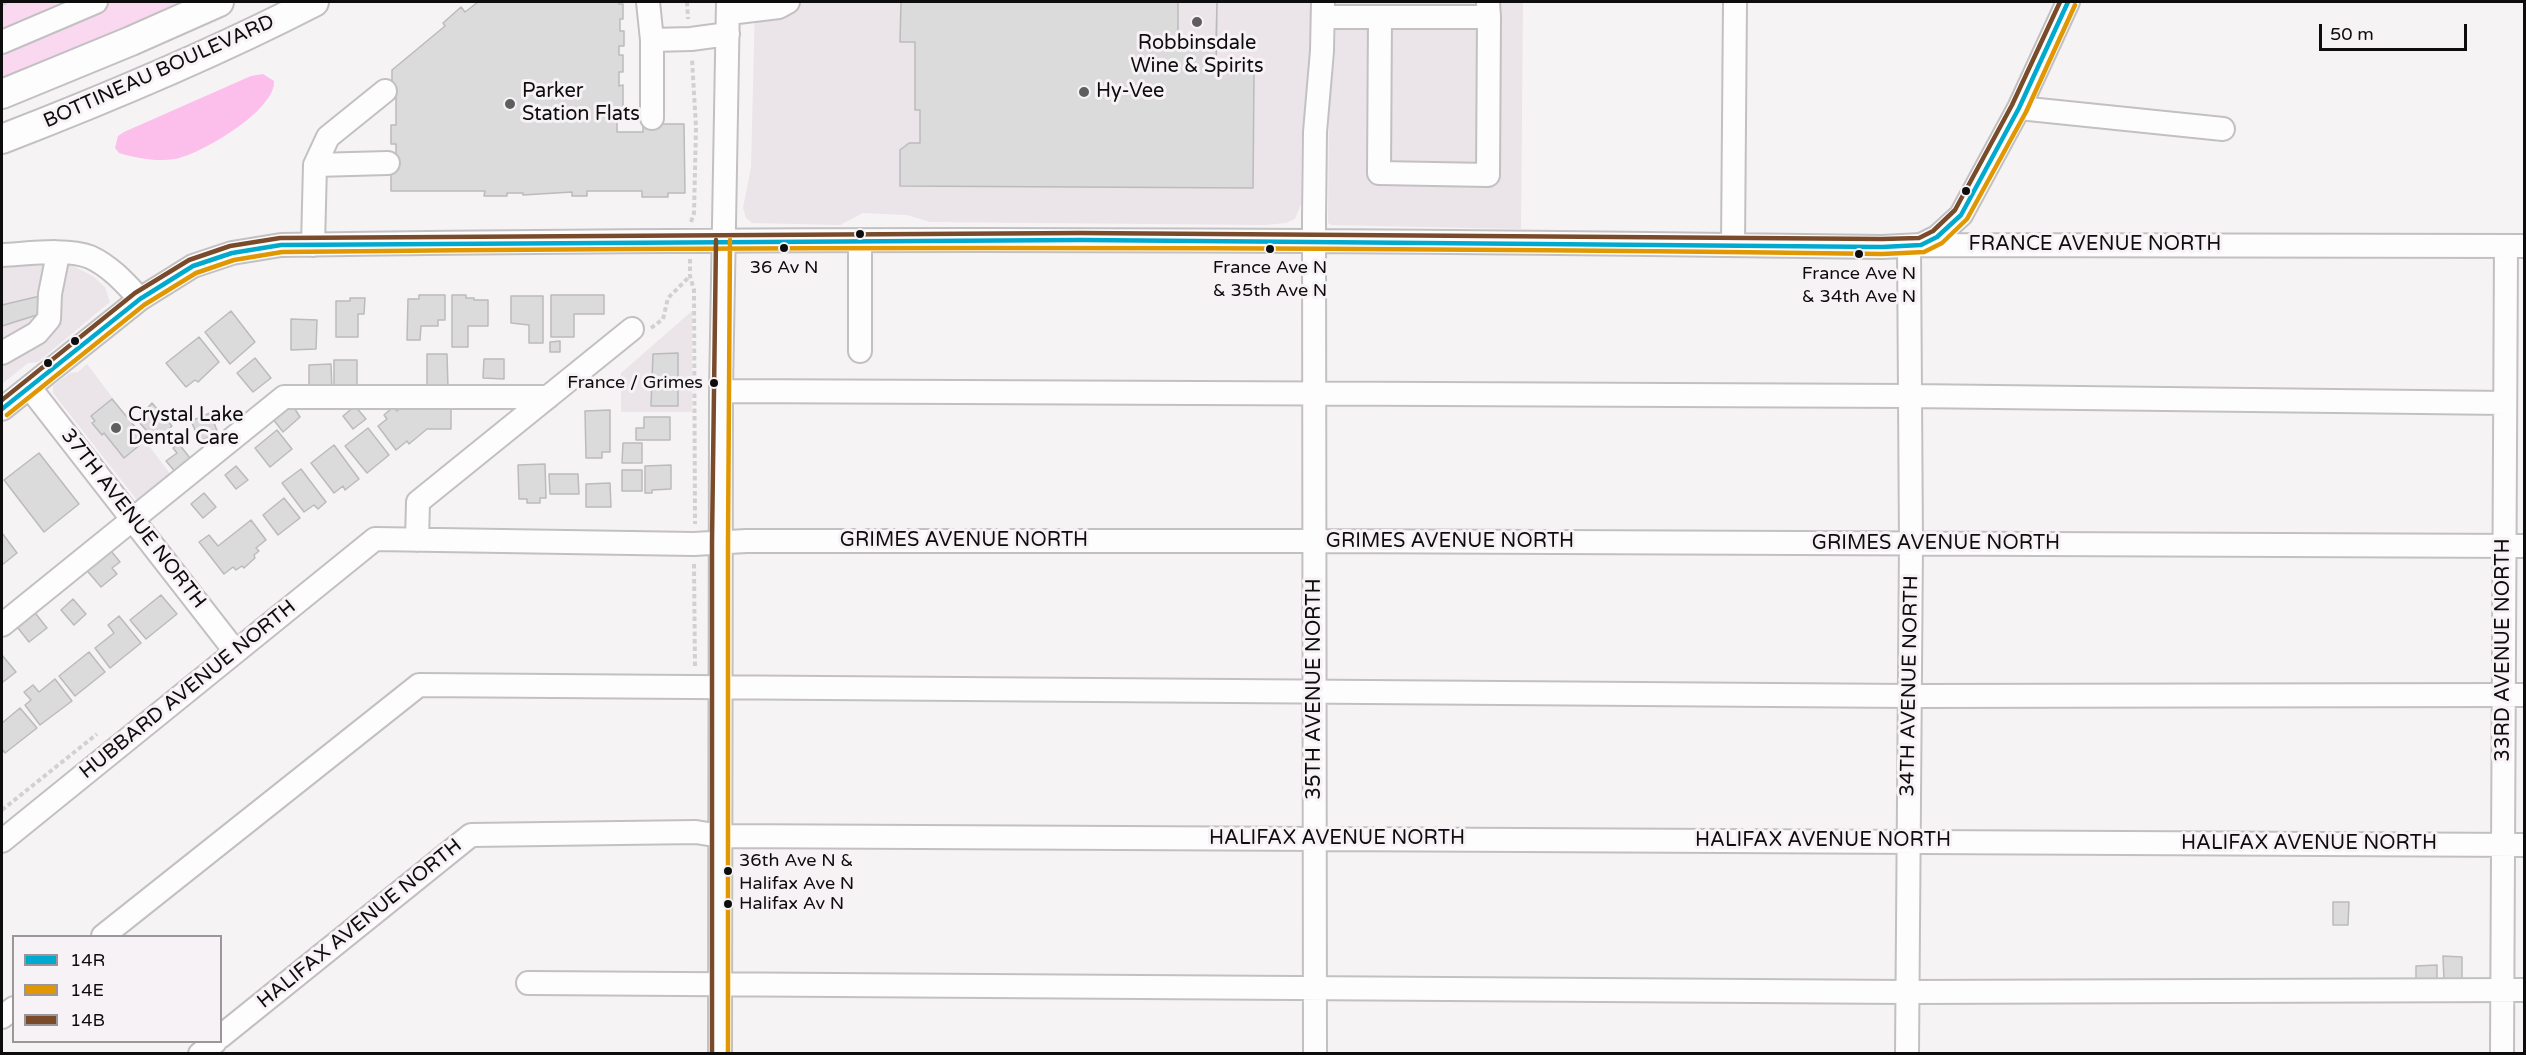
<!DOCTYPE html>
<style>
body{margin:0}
#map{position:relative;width:2526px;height:1055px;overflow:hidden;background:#f6f3f5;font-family:"Varela Round",sans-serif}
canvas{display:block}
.frame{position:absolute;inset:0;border:3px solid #0e0d0e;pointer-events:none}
.legend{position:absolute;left:12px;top:935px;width:210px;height:108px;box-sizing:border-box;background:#f7f2f5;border:2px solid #9a9699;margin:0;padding:8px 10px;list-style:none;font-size:18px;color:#0e0d0e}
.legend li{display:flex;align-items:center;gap:12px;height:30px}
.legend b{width:30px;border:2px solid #9a9699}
.scale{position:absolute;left:2319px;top:24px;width:148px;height:27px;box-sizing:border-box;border:3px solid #0e0d0e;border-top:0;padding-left:8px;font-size:18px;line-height:21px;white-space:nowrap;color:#0e0d0e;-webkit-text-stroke:4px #f7f2f5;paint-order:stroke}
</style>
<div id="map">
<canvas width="2526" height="1055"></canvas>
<div class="frame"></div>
<ul class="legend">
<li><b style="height:8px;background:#00a9ce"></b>14R</li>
<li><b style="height:8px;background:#e09701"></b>14E</li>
<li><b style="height:8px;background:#7a4b2a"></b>14B</li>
</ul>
<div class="scale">50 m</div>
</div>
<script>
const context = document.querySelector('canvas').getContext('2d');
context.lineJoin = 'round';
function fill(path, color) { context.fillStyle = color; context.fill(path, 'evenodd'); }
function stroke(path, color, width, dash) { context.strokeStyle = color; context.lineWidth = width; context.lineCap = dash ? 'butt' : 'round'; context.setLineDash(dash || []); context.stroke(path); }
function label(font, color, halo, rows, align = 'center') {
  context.font = font + ' "Varela Round",sans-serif'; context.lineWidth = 6; context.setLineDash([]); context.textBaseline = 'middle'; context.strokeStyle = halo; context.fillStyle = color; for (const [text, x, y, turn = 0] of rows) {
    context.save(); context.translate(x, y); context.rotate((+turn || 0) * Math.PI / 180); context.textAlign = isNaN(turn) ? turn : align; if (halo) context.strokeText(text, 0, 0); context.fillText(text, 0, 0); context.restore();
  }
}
fill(new Path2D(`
 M 755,2 L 1310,2 L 1310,49 L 1302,136 L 1301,204 L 1295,219 L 1286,223 L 1265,225 L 930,222 L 907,215 L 863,213 L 840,225 L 752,223 L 746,218 L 743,208 L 751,167 Z
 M 1336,2 L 1523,2 L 1521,229 L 1331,225 L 1328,223 L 1329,107 L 1335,52 Z
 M 2,265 L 73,266 L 93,276 L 105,287 L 110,302 L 38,362 L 28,363 L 2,384 Z
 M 692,311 L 692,412 L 621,412 L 621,373 Z
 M 87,364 L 177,483 L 144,509 L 53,393 L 53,386 L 70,373 L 78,372 Z`), '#ebe4e9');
fill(new Path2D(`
 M 2,2 L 187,2 L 2,79 Z`), '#fad8f0');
fill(new Path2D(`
 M 263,74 L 274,81 C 276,110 201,154 175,159 C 156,162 137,158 119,153 L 115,148 L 118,136 L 124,132 L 251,76 Z`), '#fcbeea');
const building = new Path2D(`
 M 478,2 L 619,2 L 619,4 L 623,4 L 623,19 L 620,19 L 620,31 L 624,31 L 624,46 L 619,46 L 619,55 L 623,55 L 623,72 L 619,72 L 619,86 L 623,85 L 623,113 L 617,113 L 617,132 L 643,132 L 643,124 L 684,124 L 685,193 L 668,193 L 668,197 L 642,197 L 642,191 L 587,191 L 587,196 L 572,196 L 572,192 L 523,195 L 523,193 L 507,193 L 507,196 L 484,196 L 485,191 L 391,191 L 391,163 L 396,163 L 396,144 L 391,144 L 391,125 L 396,125 L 396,94 L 392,94 L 392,70 L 445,26 L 443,23 L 461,7 L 465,12 Z
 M 901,2 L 1217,2 L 1216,73 L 1254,73 L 1253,188 L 900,186 L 900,150 L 909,143 L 920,143 L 920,110 L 915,110 L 915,42 L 900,42 Z
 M 1178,2 L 1217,2 L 1216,42 L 1178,42 Z
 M 419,295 L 445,295 L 445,320 L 438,320 L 438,326 L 421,326 L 420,340 L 407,340 L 408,299 L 419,299 Z
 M 452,295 L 466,295 L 466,298 L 474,298 L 474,300 L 488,300 L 488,326 L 468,326 L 468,347 L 452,347 Z
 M 551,295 L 604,295 L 604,314 L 574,314 L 574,337 L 551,337 Z
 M 40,296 L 40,314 L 2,326 L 2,305 Z
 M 511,296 L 543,296 L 543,343 L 529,343 L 529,325 L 511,323 Z
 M 350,298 L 365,298 L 364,314 L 358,314 L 358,337 L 336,337 L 336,301 L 350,301 Z
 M 231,311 L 255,342 L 230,364 L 205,332 Z
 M 291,319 L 317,320 L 316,349 L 291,350 Z
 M 199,337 L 219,362 L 198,382 L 195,380 L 186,387 L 166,363 Z
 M 560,341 L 560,352 L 550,352 L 550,342 Z
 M 678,353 L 678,406 L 651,406 L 653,354 Z
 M 427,354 L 447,354 L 448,388 L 427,388 Z
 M 255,358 L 271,378 L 253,392 L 237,373 Z
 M 484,359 L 504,359 L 504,379 L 483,378 Z
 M 334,360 L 357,360 L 357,388 L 334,388 Z
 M 331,364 L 332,391 L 309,391 L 309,365 Z
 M 112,399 L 146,440 L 124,458 L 104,433 L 102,435 L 92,423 L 95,421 L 91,416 Z
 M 410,400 L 451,403 L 451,429 L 427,429 L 409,444 L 407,441 L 396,450 L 378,426 L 387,419 L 384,415 L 393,407 L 397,411 Z
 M 152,403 L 172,426 L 156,441 L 137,420 Z
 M 291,403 L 300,417 L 283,432 L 273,419 Z
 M 355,406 L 366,419 L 353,429 L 343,416 Z
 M 610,410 L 610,452 L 602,452 L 602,458 L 586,458 L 585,411 Z
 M 210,413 L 218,433 L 200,441 L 191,421 Z
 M 644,417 L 670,417 L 670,440 L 636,440 L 636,428 L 644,428 Z
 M 368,428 L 389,455 L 367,473 L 345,446 Z
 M 277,430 L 292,449 L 270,467 L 255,448 Z
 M 623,443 L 642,443 L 642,463 L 622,463 Z
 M 179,444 L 193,462 L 177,474 L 166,461 L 177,453 L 173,448 Z
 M 334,445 L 359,479 L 345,490 L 343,486 L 334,493 L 311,463 Z
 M 39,453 L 79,504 L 44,532 L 4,480 Z
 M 545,464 L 546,498 L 540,498 L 540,503 L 527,503 L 527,499 L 519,499 L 518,465 Z
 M 671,465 L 671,489 L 652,490 L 652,493 L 645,493 L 645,466 Z
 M 236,466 L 248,480 L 236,489 L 225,475 Z
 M 301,469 L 326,502 L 318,509 L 314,505 L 304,512 L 282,483 Z
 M 622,470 L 642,470 L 642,491 L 622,491 Z
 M 549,474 L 578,474 L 579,494 L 550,494 Z
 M 610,483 L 611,507 L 586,507 L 586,484 Z
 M 204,493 L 216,507 L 203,518 L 191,504 Z
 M 284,498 L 300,518 L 278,535 L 263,515 Z
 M 251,520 L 266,540 L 256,548 L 259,551 L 254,555 L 255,558 L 244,568 L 242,566 L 236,570 L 233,567 L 224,574 L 199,542 L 209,535 L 218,546 Z
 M 2,533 L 17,553 L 2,565 Z
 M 107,546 L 120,562 L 112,568 L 117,574 L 101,587 L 83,566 Z
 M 161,595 L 177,614 L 146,639 L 130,620 Z
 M 73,599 L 86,614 L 74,625 L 61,610 Z
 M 32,609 L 47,628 L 29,642 L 14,623 Z
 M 119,616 L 141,643 L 110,668 L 95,648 L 114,633 L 108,625 Z
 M 89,652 L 105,672 L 75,696 L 59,676 Z
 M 2,655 L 16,672 L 3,682 L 2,680 Z
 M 55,679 L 72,701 L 40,725 L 25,705 L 31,700 L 24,692 L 33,685 L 39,692 Z
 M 20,708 L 37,728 L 5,753 L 2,749 L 2,723 Z
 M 2333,902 L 2349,902 L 2348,925 L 2333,925 Z
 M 2443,956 L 2462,957 L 2462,981 L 2444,981 Z
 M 2437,965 L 2437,987 L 2416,988 L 2416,966 Z`);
fill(building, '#dbdbdc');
stroke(building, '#bcbbbc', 1.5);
const minor = new Path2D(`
 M 648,2 L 652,40 L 652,118
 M 729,13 L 779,7 L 788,2
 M 1323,17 L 1489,17 L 1488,2
 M 1380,17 L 1379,173 L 1488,175 L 1489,17
 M 652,40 L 691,39 L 728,34
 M 2,42 L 96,2
 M 2019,108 L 2223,129
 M 315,165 L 328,137 L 385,91
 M 313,245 L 315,165 L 388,163
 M 1733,245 L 1735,2
 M 1921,245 L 1937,237 L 1961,215 L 2019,108 L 2068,2
 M 2,255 C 26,254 67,248 90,257 C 110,266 125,283 140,299
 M 860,351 L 860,240
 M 2,353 L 37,333 L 49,319 L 50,294 L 58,254
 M 30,388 L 235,651
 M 721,391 L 1911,396 L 2505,403
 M 2,409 L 140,299 L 193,266 L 232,253 L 281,245 C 815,237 1348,239 1882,247 L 1921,245 L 2524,246
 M 417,540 L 418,502 L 632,329
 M 2,625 L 284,397 L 548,397
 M 2,841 L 375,539 L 694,544 L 746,541 L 1315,541 L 2524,546
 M 103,936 L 419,685 L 1909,696 L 2524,695
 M 528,983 L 1908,992 L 2524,990
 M 2,1017 L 14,1008
 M 220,1037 L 471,835 L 696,832 L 720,836 L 2524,845
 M 200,1054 L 215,1042
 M 720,1054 L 721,391 L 728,2
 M 1315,1054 L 1314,218 L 1315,132 L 1322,51 L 1323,2
 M 1907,1054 L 1911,544 L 1909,246
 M 2502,1054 L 2506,246`);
const major = new Path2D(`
 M 2,94 L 131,41 L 219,2
 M 2,139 C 108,98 213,54 314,2`);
stroke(minor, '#c3c0c2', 26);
stroke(major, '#c3c0c2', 32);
stroke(new Path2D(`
 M 687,2 L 688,19
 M 2,4 L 7,2
 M 691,222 L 694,213 L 696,127 L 692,59
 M 690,259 L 690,276 L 694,290 L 695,524
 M 651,328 L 663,319 L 668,298 L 690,276
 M 694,564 L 695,668
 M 2,810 L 97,734`), '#d2d1d2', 4, [4.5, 3]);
stroke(minor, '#fefdfe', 22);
stroke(major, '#fefdfe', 28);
stroke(new Path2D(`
 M 2,409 L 140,299 L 193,266 L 232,253 L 281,245 L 1082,240 L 1882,247 L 1921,245 L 1937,237 L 1961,215 L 2019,108 L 2068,2`), '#00a9ce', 4.5);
stroke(new Path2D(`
 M 7,415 L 144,305 L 196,273 L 234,260 L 282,252 C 815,246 1348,247 1882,254 L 1924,252 L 1942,243 L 1967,219 L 2026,112 L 2075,5
 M 728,1054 L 728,542 L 730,240`), '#e09701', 4.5);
stroke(new Path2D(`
 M 2,400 L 135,293 L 189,260 L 230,246 L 280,238 L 1081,233 L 1882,239 L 1919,238 L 1933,231 L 1955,210 L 2012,105 L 2060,2
 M 712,1054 L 712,542 L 716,240`), '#7a4b2a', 4.5);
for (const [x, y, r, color] of [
 [1197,22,6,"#5f5e5f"],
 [1084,92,6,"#5f5e5f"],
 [510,104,6,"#5f5e5f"],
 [1966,191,5,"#0e0d0e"],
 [860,234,5,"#0e0d0e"],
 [784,248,5,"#0e0d0e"],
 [1270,249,5,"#0e0d0e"],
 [1859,254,5,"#0e0d0e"],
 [75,341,5,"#0e0d0e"],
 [48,363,5,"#0e0d0e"],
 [714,383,5,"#0e0d0e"],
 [116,428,6,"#5f5e5f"],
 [728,871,5,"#0e0d0e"],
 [728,904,5,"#0e0d0e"]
]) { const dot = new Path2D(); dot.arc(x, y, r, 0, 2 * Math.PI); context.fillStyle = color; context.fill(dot); stroke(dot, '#f7f2f5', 2); }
label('18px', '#0e0d0e', '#f7f2f5', [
 ["36 Av N",784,268],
 ["France Ave N",1270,268],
 ["& 35th Ave N",1270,291],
 ["France Ave N",1859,274],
 ["& 34th Ave N",1859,297],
 ["France / Grimes",703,383,"right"],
 ["36th Ave N &",739,861,"left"],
 ["Halifax Ave N",739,884,"left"],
 ["Halifax Av N",739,904,"left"]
]);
label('20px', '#0e0d0e', '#f7f2f5', [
 ["Robbinsdale",1197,44,"center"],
 ["Wine & Spirits",1197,67,"center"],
 ["Parker",522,92],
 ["Station Flats",522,115],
 ["Hy-Vee",1096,92],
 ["Crystal Lake",128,416],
 ["Dental Care",128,439]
], 'left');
label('20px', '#0e0d0e', '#f7f2f5', [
 ["BOTTINEAU BOULEVARD",159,72,-24],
 ["FRANCE AVENUE NORTH",2095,245],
 ["37TH AVENUE NORTH",133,519,52],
 ["GRIMES AVENUE NORTH",964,541],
 ["GRIMES AVENUE NORTH",1450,542],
 ["GRIMES AVENUE NORTH",1936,544],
 ["33RD AVENUE NORTH",2504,650,-90],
 ["34TH AVENUE NORTH",1910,686,-89],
 ["35TH AVENUE NORTH",1315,689,-90],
 ["HUBBARD AVENUE NORTH",188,690,-39],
 ["HALIFAX AVENUE NORTH",1337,839],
 ["HALIFAX AVENUE NORTH",1823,841],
 ["HALIFAX AVENUE NORTH",2309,844],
 ["HALIFAX AVENUE NORTH",360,924,-39]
]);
</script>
